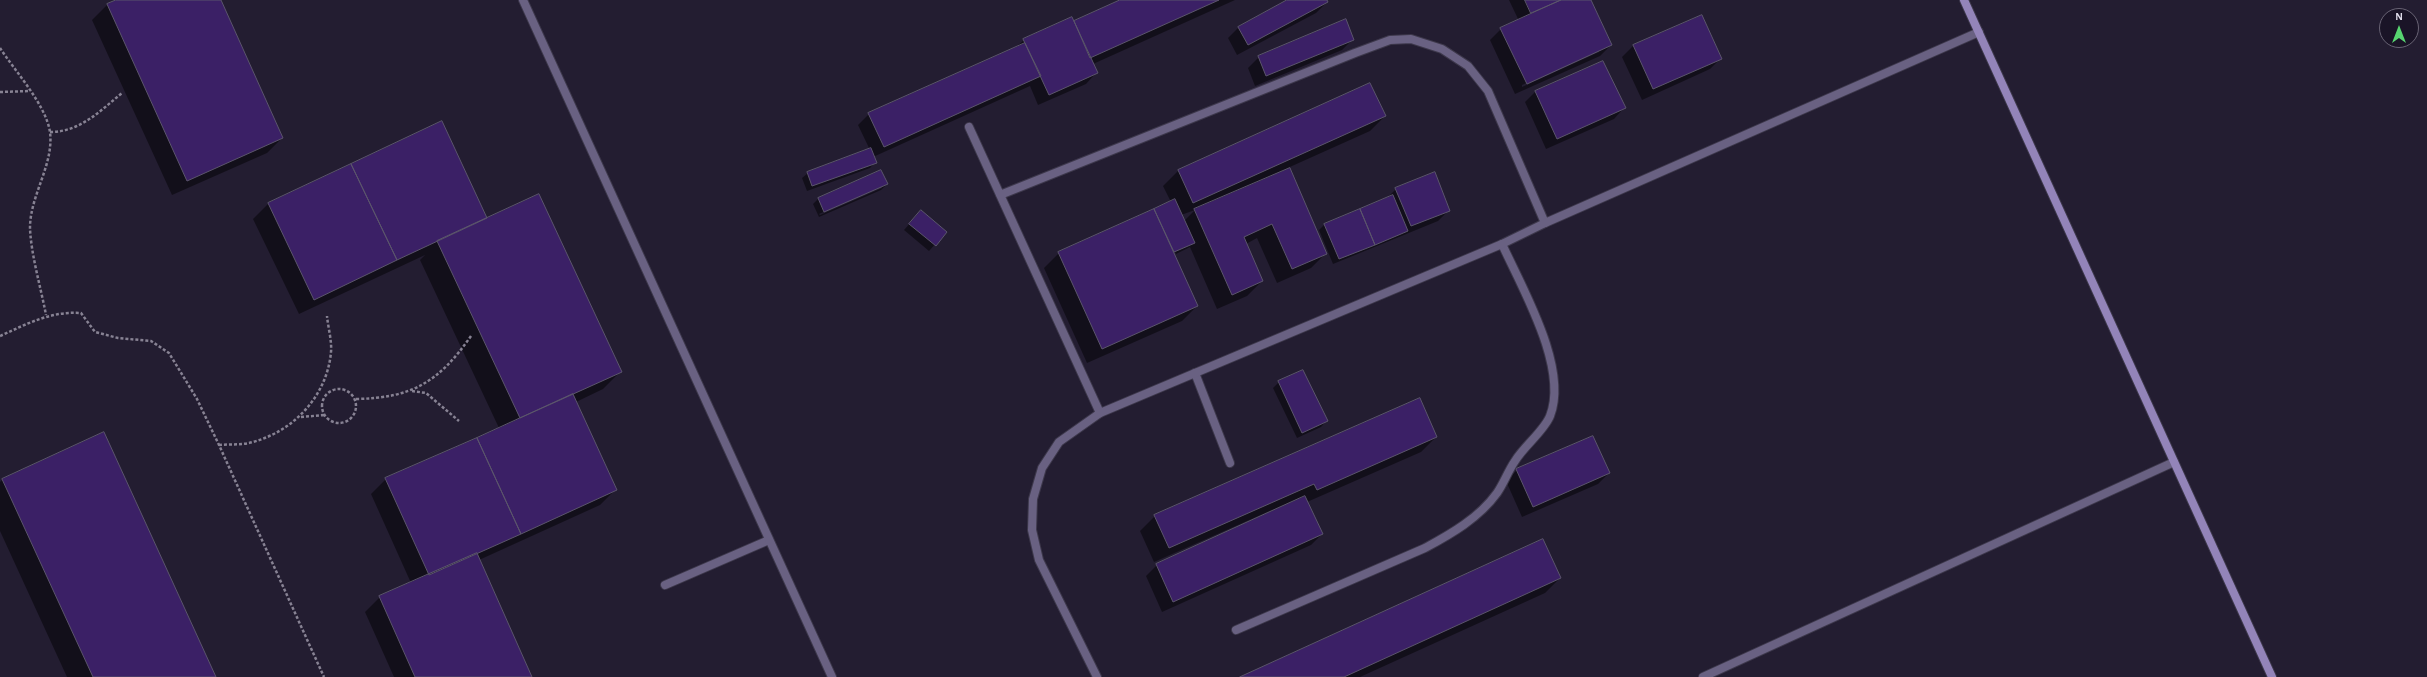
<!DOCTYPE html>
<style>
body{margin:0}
#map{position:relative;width:2427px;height:677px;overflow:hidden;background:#231d31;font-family:"Alegreya Sans",sans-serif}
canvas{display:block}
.north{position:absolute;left:2379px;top:8px;width:40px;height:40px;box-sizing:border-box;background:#1a1427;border:1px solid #696475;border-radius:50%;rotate:0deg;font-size:11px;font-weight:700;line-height:16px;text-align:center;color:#dfdcea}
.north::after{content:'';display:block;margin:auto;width:14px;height:18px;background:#57d570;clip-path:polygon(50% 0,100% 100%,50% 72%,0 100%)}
</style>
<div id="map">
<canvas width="2427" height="677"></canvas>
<div class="north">N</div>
</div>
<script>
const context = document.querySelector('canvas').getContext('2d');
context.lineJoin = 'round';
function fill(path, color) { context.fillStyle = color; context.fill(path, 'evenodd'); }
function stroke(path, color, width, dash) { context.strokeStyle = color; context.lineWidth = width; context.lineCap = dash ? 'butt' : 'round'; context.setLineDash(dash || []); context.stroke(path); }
fill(new Path2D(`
 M 119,0 L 220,0 L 282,138 L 267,153 L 172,195 L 92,20 L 107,5 Z
 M 1123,0 L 1235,0 L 1093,64 L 1096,73 L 1086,84 L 1038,105 L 1030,86 L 873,157 L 875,162 L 870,168 L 807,191 L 802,178 L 808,173 L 870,150 L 858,125 L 869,114 L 1015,48 L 1024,40 L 1074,23 Z
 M 1289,0 L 1326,0 L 1327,2 L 1316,13 L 1237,55 L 1228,38 L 1239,27 Z
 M 1509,0 L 1590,0 L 1611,45 L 1600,56 L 1515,94 L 1490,40 L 1501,29 L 1519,21 ZM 1599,50 L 1599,52 L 1522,87 L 1522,85 Z
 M 1702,16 L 1721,58 L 1710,69 L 1642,100 L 1622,57 L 1633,46 Z
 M 1353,39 L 1342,50 L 1255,86 L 1248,68 L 1259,57 Z
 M 1370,84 L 1385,116 L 1370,131 L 1272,175 L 1326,253 L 1311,268 L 1277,283 L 1257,238 L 1246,244 L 1262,281 L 1247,296 L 1217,309 L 1190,247 L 1176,254 L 1156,210 L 1154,210 L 1197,306 L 1182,321 L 1087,363 L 1044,268 L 1059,253 L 1171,202 L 1163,186 L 1178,171 ZM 1195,210 L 1184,221 L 1181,215 Z
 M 1535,92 L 1624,108 L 1614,119 L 1546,149 L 1525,102 Z
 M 441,123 L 486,220 L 621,371 L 603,389 L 576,402 L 615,490 L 600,505 L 479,560 L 531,677 L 394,677 L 365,612 L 380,597 L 411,583 L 371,494 L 386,479 L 499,428 L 420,260 L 425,255 L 299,314 L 253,219 L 268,204 Z
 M 881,171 L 887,184 L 881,190 L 819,217 L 813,204 L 818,199 ZM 882,186 L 882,188 L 820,215 L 819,214 Z
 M 1396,189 L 1449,210 L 1438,221 L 1333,264 L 1319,230 L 1325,224 L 1385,200 Z
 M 921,211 L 946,232 L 929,251 L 904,230 Z
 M 1279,382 L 1326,421 L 1321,427 L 1297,438 L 1273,388 Z
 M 103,434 L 215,677 L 67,677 L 0,531 L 0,482 L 2,480 Z
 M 1436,437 L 1421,452 L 1307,502 L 1322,534 L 1311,545 L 1162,612 L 1146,576 L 1157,565 L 1300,500 L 1299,498 L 1154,562 L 1140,531 L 1155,516 Z
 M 1517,470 L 1609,473 L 1598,484 L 1522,517 L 1506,481 Z
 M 1560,578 L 1545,593 L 1360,677 L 1242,677 Z`), '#0007');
const building = new Path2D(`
 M 116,0 L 221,0 L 283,138 L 187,181 L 107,4 Z
 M 1120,0 L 1219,0 L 1090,58 L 1074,21 Z
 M 1287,0 L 1327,0 L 1328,2 L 1248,45 L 1238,27 Z
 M 1525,0 L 1561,0 L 1531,13 Z
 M 1561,0 L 1591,0 L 1612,45 L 1527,84 L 1500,28 Z
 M 1702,15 L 1722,59 L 1653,89 L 1633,45 Z
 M 1072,17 L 1098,73 L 1049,95 L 1023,39 Z
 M 1346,19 L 1354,40 L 1266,76 L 1258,56 Z
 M 1025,43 L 1041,76 L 884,147 L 868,113 Z
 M 1603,61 L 1626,108 L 1557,139 L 1535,91 Z
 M 1370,83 L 1386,116 L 1193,203 L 1178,170 Z
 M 442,121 L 487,218 L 397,260 L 351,164 Z
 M 871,148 L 877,163 L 812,186 L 807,172 Z
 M 351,164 L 397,260 L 314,300 L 268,203 Z
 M 1290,168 L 1327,254 L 1292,269 L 1272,224 L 1244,237 L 1263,281 L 1232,295 L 1194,209 Z
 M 881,170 L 888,184 L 824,212 L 818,198 Z
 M 1435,172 L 1450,211 L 1411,226 L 1395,188 Z
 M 539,194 L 622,372 L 520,418 L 437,241 Z
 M 1393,195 L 1408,231 L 1375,245 L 1360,209 Z
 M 1175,199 L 1195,243 L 1174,252 L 1154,209 Z
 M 1154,209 L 1198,306 L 1102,349 L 1058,252 Z
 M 1360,209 L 1375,245 L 1339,259 L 1324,224 Z
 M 921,210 L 947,232 L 936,246 L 909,224 Z
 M 1303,370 L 1328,421 L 1302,433 L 1278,381 Z
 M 573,394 L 617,490 L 521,534 L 477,438 Z
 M 1420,398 L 1437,437 L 1317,490 L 1314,484 L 1169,548 L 1154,515 Z
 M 104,432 L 216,677 L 93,677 L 2,479 Z
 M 1593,436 L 1610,473 L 1533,507 L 1516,469 Z
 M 477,438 L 521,534 L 429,575 L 385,478 Z
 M 1305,496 L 1323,534 L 1173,602 L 1156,564 Z
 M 1543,539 L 1561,578 L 1344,677 L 1240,677 Z
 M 477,553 L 532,677 L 415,677 L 379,596 Z`);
fill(building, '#3b2066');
stroke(building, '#5b556c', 1);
const lane = new Path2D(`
 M 969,127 L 1100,413
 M 1000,195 L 1355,53 L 1390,40 L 1411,39 L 1442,49 L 1468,66 L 1488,91 L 1545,223
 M 1195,373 L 1230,463
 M 665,585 L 769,540
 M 1236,630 L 1425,548 C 1451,534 1479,518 1497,493 C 1504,483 1508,471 1515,461 C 1524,446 1544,431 1550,416 C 1569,368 1522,288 1502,244`);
const street = new Path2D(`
 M 523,0 L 832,677
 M 1097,677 L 1039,560 L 1032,530 L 1033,499 L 1042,468 L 1059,442 L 1100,413 L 1502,244 L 1545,223 L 1979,32
 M 1703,677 L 2174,462`);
const secondary = new Path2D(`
 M 1964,0 L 2272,677`);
stroke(lane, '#3d384b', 10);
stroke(street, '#3d384b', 10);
stroke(secondary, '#3d384b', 10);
stroke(new Path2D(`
 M 0,48 C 15,71 46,105 50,132 C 54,165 30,195 30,228 C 31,255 41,288 46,315
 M 0,92 L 29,91
 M 50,132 C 80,132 100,111 122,93
 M 0,336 C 27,324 50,311 81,313 L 95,332 L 118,338 L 151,341 L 169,353 L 197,399 L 219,445 L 324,677
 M322 406a17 17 0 1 1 34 0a17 17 0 1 1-34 0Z
 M 412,391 L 426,393 L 459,421
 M 356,399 C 412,398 439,382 471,336
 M 301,417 L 324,415
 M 219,445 C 229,444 240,445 249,443 C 292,433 327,397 331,352 C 332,341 328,327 327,316`), '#878293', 2.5, [3, 2]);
stroke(lane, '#696182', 8);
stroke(street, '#696182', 8);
stroke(secondary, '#9384b9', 8);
</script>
